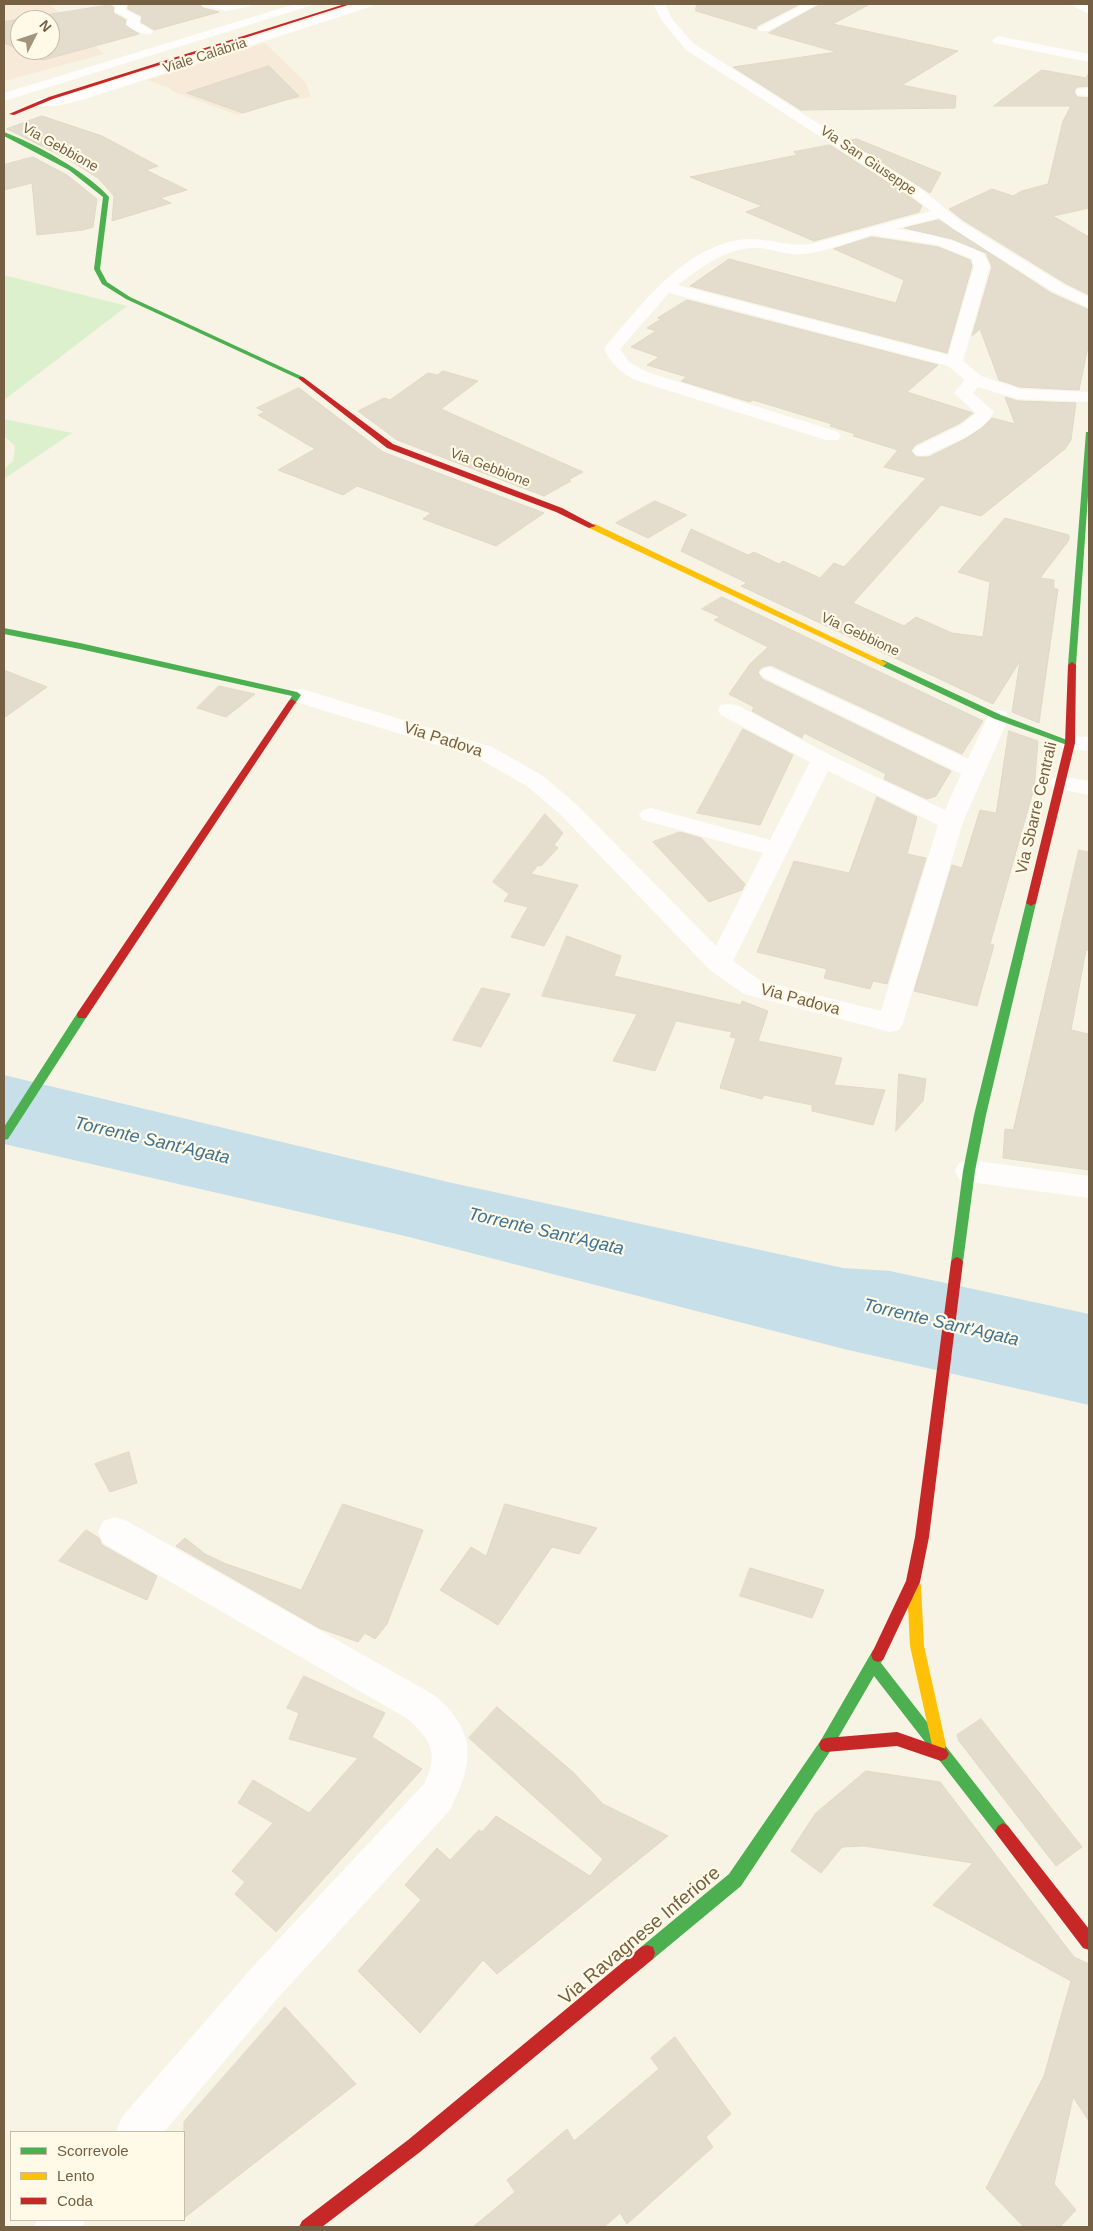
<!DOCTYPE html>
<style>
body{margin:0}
#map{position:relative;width:1093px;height:2231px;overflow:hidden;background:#f7f4e5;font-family:Helvetica,sans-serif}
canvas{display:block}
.frame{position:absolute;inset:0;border:5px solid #766044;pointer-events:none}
.legend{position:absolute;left:10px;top:2131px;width:175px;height:90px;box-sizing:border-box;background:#fffae7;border:1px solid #c8bca6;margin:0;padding:6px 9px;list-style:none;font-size:15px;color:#766044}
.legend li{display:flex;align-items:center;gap:10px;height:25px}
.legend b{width:25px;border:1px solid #c8bca6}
.north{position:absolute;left:10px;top:10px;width:50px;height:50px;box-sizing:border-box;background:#fffae7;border:1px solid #c8bca6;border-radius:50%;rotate:49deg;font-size:14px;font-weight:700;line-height:20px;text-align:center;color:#766044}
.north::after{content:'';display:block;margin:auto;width:18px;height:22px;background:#a3947c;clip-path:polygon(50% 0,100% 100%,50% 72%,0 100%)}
</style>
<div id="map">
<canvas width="1093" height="2231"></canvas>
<div class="frame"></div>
<ul class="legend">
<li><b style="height:6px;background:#4caf50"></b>Scorrevole</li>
<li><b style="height:6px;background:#ffc107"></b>Lento</li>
<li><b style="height:6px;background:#c62828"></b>Coda</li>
</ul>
<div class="north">N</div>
</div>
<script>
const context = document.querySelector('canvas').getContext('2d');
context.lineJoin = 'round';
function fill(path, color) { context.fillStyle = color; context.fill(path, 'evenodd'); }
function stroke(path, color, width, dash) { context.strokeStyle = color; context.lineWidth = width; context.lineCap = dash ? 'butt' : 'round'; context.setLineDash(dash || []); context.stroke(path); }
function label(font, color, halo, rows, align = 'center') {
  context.font = font + ' Helvetica,sans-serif'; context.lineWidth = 4.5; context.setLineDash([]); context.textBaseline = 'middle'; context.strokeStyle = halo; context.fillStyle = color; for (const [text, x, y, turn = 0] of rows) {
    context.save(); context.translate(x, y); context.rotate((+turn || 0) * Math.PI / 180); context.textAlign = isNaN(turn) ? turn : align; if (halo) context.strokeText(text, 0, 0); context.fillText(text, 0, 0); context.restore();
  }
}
fill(new Path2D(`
 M 4,4 L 50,4 L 104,54 L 4,81 ZM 20,20 L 50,20 L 50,50 L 20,50 Z
 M 265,43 L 305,82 L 311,97 L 283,101 L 237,115 L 172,91 L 169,88 L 147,80 Z`), '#f8ead8');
fill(new Path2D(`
 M 4,275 L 127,306 L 4,400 Z
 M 4,419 L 72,433 L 4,479 L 4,469 L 13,461 L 15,446 L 4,436 Z`), '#dcf0ce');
fill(new Path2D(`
 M 4,1075 L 448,1182 L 843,1268 L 890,1271 L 1089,1314 L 1089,1405 L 844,1349 L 405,1236 L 4,1144 Z`), '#c7dfe8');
const building = new Path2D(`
 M 129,4 L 199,4 L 203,8 L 219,12 L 154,30 L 141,22 L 142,16 L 128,9 Z
 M 697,4 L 800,4 L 757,26 L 756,29 L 696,11 Z
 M 821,4 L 870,4 L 833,24 L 958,51 L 902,85 L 956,96 L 955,108 L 801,110 L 733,67 L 837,52 L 769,33 Z
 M 110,5 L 114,8 L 113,13 L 126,20 L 125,25 L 139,34 L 43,60 L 4,43 L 4,22 ZM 20,20 L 50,20 L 50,50 L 20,50 Z
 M 269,66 L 299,96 L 243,113 L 187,93 Z
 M 1042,70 L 1086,78 L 1089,72 L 1089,86 L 1077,87 L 1074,91 L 1077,97 L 1089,98 L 1089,208 L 1053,216 L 1089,237 L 1089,295 L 1065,283 L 963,220 L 949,209 L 992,189 L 1013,196 L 1022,191 L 1048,184 L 1063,121 L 1071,106 L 994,106 Z
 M 42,116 L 102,136 L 158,166 L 146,170 L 187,190 L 160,198 L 171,203 L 112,221 L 114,196 L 98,178 L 66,158 L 7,129 Z
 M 857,139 L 941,173 L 930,193 L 849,141 Z
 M 830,145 L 910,197 L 922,206 L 919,212 L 814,241 L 746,212 L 762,206 L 690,177 L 797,155 L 794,152 Z
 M 33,157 L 67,175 L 97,199 L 93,227 L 83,230 L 37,235 L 32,183 L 4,190 L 4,165 Z
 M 939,220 L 1051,293 L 1089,310 L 1089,342 L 1079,390 L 1020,387 L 999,380 L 980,329 L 972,336 L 992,267 L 986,253 L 952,239 L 905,228 Z
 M 872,237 L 938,247 L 970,260 L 972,266 L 947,353 L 690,286 L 729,259 L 896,303 L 904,280 L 834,249 Z
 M 687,300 L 938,365 L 907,392 L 973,413 L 960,423 L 915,445 L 911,451 L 916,457 L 929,457 L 965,439 L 982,428 L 992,418 L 1015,424 L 1005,397 L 1018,401 L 1076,403 L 1071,440 L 1065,449 L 981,516 L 941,505 L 853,603 L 904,626 L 916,617 L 952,633 L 983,637 L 990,582 L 958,572 L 1005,518 L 1069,535 L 1069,540 L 1040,578 L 1054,580 L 1054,589 L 1058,589 L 1039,723 L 1012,712 L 1020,661 L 993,704 L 741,586 L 747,583 L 681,551 L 691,529 L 748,555 L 754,552 L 779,564 L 783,561 L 820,578 L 834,563 L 844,567 L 926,478 L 884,467 L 898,450 L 853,436 L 855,434 L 830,426 L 832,424 L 753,400 L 750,402 L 681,381 L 687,377 L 647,365 L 659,357 L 631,347 L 656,331 L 647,328 L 661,319 L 658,318 Z
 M 443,371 L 478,381 L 441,409 L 583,472 L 568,480 L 571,481 L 544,496 L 397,440 L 358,411 L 384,398 L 390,400 L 428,373 L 437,375 Z
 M 299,388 L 383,452 L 544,513 L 496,546 L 423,519 L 431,513 L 357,486 L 343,495 L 278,470 L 315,449 L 258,415 L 265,412 L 257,408 Z
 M 655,501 L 687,515 L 648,538 L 616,523 Z
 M 722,597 L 983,721 L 962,754 L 771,665 L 762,667 L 758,672 L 762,679 L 951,771 L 936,796 L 927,799 L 884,779 L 886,774 L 804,733 L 802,738 L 752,711 L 754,707 L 729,694 L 750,664 L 768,647 L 714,620 L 720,617 L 702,609 Z
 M 4,670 L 47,687 L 4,718 Z
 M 219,686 L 255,694 L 226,717 L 197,708 Z
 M 743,729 L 793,755 L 760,825 L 697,813 Z
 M 1009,731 L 1038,741 L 1034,788 L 990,944 L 994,945 L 977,1006 L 914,991 L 952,865 L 962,868 L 980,810 L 996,813 Z
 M 877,797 L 917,817 L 907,854 L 926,858 L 887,984 L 873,981 L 870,989 L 824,978 L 827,969 L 757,952 L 794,861 L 849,873 Z
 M 545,814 L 563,833 L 554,845 L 558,848 L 541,866 L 538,865 L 531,874 L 578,885 L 544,946 L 511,937 L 528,907 L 504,901 L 509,894 L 493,882 Z
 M 680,832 L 701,838 L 745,884 L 742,890 L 709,902 L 653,842 Z
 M 1079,850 L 1089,852 L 1089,950 L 1086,950 L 1071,1030 L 1089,1034 L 1089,1170 L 1003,1158 L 1005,1129 L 1013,1130 Z
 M 567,936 L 621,956 L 614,976 L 741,1005 L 742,1001 L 768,1011 L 758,1041 L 842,1058 L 834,1085 L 885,1090 L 873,1125 L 812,1111 L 812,1105 L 764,1095 L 762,1099 L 720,1088 L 736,1038 L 730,1037 L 732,1032 L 676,1021 L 655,1071 L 613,1061 L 637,1014 L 542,996 Z
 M 482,988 L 510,994 L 481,1047 L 453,1040 Z
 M 899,1074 L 926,1079 L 923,1101 L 896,1131 Z
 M 129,1452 L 137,1483 L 110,1492 L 95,1464 Z
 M 343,1504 L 423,1530 L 387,1624 L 375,1639 L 365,1633 L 358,1642 L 319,1628 L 176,1546 L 185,1538 L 205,1554 L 224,1563 L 301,1590 Z
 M 505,1504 L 597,1528 L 579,1554 L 552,1547 L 498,1625 L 440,1590 L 471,1547 L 486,1556 Z
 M 86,1530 L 99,1538 L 102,1545 L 157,1576 L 147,1600 L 59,1561 Z
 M 750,1568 L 824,1590 L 812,1618 L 740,1596 Z
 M 304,1676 L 385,1713 L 372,1737 L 422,1769 L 276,1932 L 235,1894 L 245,1882 L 232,1871 L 273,1823 L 238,1803 L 253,1780 L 309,1813 L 358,1758 L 289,1739 L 299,1713 L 287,1708 Z
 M 497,1707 L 573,1772 L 603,1804 L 668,1836 L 497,1974 L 483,1960 L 420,2033 L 358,1971 L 421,1900 L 405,1885 L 437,1848 L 450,1860 L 479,1830 L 482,1832 L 496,1816 L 590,1876 L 603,1859 L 469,1738 Z
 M 981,1719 L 1082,1847 L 1056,1866 L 959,1741 L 957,1735 Z
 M 866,1771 L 940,1782 L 1074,1957 L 1089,1964 L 1089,2121 L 1073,2097 L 1054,2184 L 1076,2210 L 1060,2227 L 1024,2227 L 986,2188 L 1044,2076 L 1071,1981 L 933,1905 L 973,1863 L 864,1846 L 842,1847 L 821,1873 L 791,1851 L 815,1814 Z
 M 285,2007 L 356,2084 L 184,2218 L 184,2122 Z
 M 675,2037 L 731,2114 L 706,2137 L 713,2147 L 627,2224 L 620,2213 L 604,2227 L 473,2227 L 515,2192 L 507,2180 L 567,2129 L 574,2141 L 659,2069 L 651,2058 Z`);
fill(building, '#e4dccd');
stroke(building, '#e0d8c7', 1);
fill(new Path2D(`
 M 112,4 L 127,4 L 126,10 L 141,18 L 139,23 L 153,31 L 151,34 C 143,35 131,30 126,24 L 128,19 L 114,11 L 116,7 Z
 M 201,4 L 252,4 L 250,6 L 226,11 L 203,6 Z
 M 295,4 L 312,4 L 310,6 L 4,101 L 4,93 Z
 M 358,4 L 375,4 L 373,6 L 85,99 C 73,102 42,112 33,102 C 37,97 66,96 75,93 Z
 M 653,4 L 665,4 L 672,19 L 694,44 L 921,189 L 962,222 L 1064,285 L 1089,297 L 1089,308 L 1052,291 L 952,228 L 939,218 L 895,229 C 927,233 956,239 984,254 L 990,266 L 963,361 L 981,376 L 1020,389 L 1089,392 L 1089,402 L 1018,399 L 978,387 L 973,393 L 994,412 C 980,435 951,443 928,455 L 922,456 L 916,455 L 913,451 L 916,447 L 961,425 L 976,413 L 954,393 L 965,380 L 948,366 L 669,293 L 620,349 L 629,362 L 647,372 L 838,432 L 841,436 L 838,440 L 826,440 L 635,380 C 621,372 611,364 604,349 L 606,346 C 643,303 685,245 746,239 C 768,238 789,247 811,244 L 931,211 L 911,195 L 686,50 L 663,22 ZM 872,235 L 938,245 L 972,259 L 974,266 L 948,355 L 678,285 C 702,267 728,246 760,248 C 774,250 787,255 802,254 C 826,252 849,242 872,235 Z
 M 804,4 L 819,4 L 768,31 L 760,31 L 758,28 Z
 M 1069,4 L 1083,4 L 1089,7 L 1089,14 Z
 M 998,36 L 1089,54 L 1089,62 L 994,43 L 992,40 Z
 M 1089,88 L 1089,96 L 1077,95 L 1076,92 L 1077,89 Z
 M 770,667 L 968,759 L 990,712 L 998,710 L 1006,712 L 1009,717 L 963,822 L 903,1023 L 899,1030 L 890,1032 L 744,994 L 710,970 L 561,815 L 527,786 L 476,757 L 289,700 L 286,695 L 289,690 L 297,689 L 305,690 L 492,747 L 543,776 L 577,805 L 716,946 L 763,853 L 643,820 L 639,815 L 643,810 L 651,808 L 770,840 L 810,762 L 721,715 L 718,710 L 721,705 L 729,704 L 737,705 L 830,755 L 945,810 L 961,774 L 763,677 L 759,673 L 763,669 ZM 828,771 L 938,825 L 881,1011 L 761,981 L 733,961 Z
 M 1070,736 L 1089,737 L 1089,751 L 1062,748 L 1059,743 L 1062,738 Z
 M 1061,776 L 1089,781 L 1089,795 L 1053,788 L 1050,783 L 1053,778 Z
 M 969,1160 L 1089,1176 L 1089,1198 L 969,1182 L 959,1179 L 955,1171 L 959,1163 Z
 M 115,1517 L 127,1521 L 434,1695 C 478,1733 474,1761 450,1810 L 277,1999 L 164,2132 L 116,2132 L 122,2117 L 249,1971 L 424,1784 C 439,1754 432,1741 408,1719 L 103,1543 L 98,1532 L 103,1521 Z
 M 37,2220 L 85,2220 L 82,2227 L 34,2227 Z`), '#fefdfb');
fill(new Path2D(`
 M 4,132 C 36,144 87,172 109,197 L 100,269 L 107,282 L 130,297 L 303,377 L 303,379 L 299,379 L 126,299 L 102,284 L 94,269 L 103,197 L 69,170 L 4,136 Z
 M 1086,432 L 1089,432 L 1089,482 L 1076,665 L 1072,668 L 1068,665 Z
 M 4,628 L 80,643 L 297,692 L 301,695 L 295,704 L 292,705 L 288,702 L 292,696 L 80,649 L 4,634 Z
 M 883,660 L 1001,715 L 1075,743 L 1073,745 L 1067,745 L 995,719 L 880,665 L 880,661 Z
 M 1031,900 L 1036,903 L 986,1115 L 975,1171 L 963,1262 L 961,1265 L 957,1267 L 953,1265 L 951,1262 L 963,1171 L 974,1115 L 1026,903 Z
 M 82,1011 L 87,1015 L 86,1018 L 8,1139 L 4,1140 L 4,1127 L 78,1012 Z
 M 878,1648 L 883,1650 L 885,1655 L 881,1663 L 1008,1826 L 1011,1831 L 1008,1836 L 1003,1839 L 998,1836 L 874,1676 L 831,1750 L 741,1886 L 653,1959 L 647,1961 L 641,1959 L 639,1953 L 641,1947 L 729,1874 L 821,1740 L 873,1650 Z`), '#4caf50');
fill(new Path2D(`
 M 589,524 L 595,524 L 887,663 L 883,666 L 880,665 L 589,528 Z
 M 914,1580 L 919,1581 L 921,1586 L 924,1646 L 946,1745 L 944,1750 L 939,1752 L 934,1750 L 932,1745 L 910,1646 L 907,1586 L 909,1581 Z`), '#ffc107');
fill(new Path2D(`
 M 345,4 L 351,4 L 53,99 L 14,115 L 9,114 L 49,97 Z
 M 299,377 L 303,377 L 393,444 L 562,508 L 596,526 L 589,528 L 556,512 L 387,448 L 299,379 Z
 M 1072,662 L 1076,665 L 1075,743 L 1036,903 L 1031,906 L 1026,903 L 1065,743 L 1068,665 Z
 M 292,699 L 296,702 L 86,1018 L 78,1018 L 77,1015 L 78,1012 L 288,702 Z
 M 957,1257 L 961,1259 L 963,1262 L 929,1537 L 920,1582 L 883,1660 L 878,1662 L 873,1660 L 871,1655 L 906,1581 L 915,1537 L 951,1262 L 953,1259 Z
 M 897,1732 L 946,1749 L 949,1754 L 946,1759 L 941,1761 L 897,1746 L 826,1752 L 821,1750 L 819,1745 L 821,1740 L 826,1738 Z
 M 1003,1823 L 1008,1826 L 1089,1929 L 1089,1950 L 1083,1948 L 998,1836 L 995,1831 L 998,1826 Z
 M 647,1945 L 653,1947 L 655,1953 L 653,1959 L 420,2152 L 322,2227 L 299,2227 L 302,2221 L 408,2140 L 641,1947 Z`), '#c62828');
label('14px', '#766044', '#fffae7', [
 ["Viale Calabria",205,56,-18],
 ["Via Gebbione",60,148,29],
 ["Via San Giuseppe",868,161,34],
 ["Via Gebbione",490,468,21],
 ["Via Gebbione",860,635,25]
]);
label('16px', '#766044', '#fffae7', [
 ["Via Padova",443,740,18],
 ["Via Sbarre Centrali",1037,808,-77],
 ["Via Padova",800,1000,15]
]);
label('italic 18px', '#3f7494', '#fffae7', [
 ["Torrente Sant'Agata",152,1141,13],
 ["Torrente Sant'Agata",546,1232,13],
 ["Torrente Sant'Agata",941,1323,13]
]);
label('19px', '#766044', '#fffae7', [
 ["Via Ravagnese Inferiore",640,1936,-40]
]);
</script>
